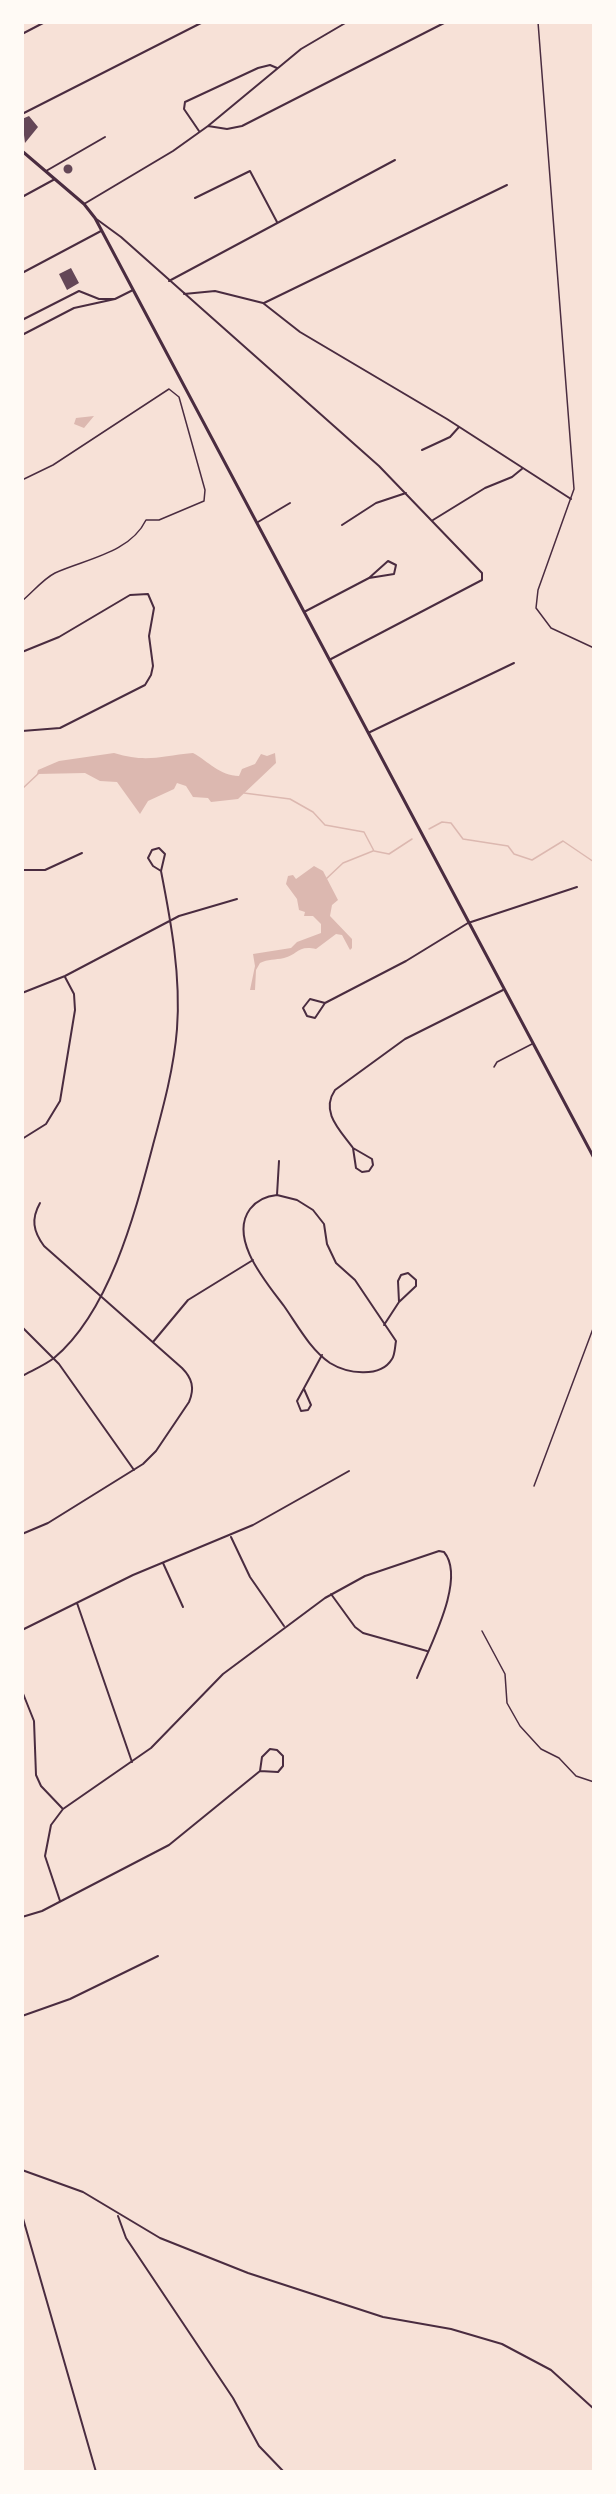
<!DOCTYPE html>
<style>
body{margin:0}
#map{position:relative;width:616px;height:2494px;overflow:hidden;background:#f7e1d7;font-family:"PT Sans",sans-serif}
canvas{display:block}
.frame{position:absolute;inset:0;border:24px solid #fffaf5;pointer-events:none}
</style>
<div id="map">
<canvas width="616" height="2494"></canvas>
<div class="frame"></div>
</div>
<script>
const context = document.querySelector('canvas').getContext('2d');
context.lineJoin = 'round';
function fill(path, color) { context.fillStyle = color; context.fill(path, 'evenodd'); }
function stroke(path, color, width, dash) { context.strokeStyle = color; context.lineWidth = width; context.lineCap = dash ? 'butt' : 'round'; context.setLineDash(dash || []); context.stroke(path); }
fill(new Path2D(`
 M 94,416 L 84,428 L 74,424 L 76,418 Z
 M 114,753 C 147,763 160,756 193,753 C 208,761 220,776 239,776 L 242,769 L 255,764 L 261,754 L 267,756 L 275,753 L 276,763 L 238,799 L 211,802 L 208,798 L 193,797 L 186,786 L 177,783 L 174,789 L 148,801 L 140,814 L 117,782 L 100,781 L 85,773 L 37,774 L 38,770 L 59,761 Z
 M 314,866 L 323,871 L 338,900 L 332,905 L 330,916 L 352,939 L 352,948 L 350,950 L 342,935 L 336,934 L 316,949 C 297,945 298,955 284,958 C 275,960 268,959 260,963 L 256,970 L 255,990 L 250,990 L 255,966 L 253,954 L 291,948 L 297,942 L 321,933 L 321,924 L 313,916 L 304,916 L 305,912 L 299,910 L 297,899 L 286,884 L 288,876 L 293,875 L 296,879 Z`), '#dcb8b0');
stroke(new Path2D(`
 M 22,789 L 39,773
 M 244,793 L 290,799 L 313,812 L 325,825 L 364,832 L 374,851 L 389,854 L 412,839
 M 429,829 L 442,822 L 451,823 L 463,839 L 508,846 L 514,854 L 532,860 L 563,841 L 594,862
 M 326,879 L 343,863 L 373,851`), '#dcb8b0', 1.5);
fill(new Path2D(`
 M 29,116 L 38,127 L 25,143 L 22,119 Z
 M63.5 169a4.5 4.5 0 1 1 9 0a4.5 4.5 0 1 1-9 0Z
 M 71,268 L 79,283 L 67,290 L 59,274 Z`), '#644757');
stroke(new Path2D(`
 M 22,480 L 53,465 L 169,389 L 179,397 L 205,490 L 204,501 L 159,520 L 146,520 C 130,553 86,559 55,573 C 43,579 33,592 22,601
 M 534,1486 L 594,1326
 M 482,1631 L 505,1674 L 507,1703 L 520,1726 L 541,1749 L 559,1758 L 576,1776 L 594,1782`), '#4a2c40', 1.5);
stroke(new Path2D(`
 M 538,22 L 574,489 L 538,590 L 536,608 L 551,628 L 594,648
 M 494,1067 L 497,1062 L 532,1044`), '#4a2c40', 1.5);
stroke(new Path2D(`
 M 22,34 L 45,22
 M 22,114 L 203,22
 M 208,126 L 227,129 L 242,126 L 446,22
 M 199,131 L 184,109 L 185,102 L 258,68 L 270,65 L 277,68
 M 46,171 L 105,137
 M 22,197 L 55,179
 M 195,198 L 250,171 L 277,222
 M 84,204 L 173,151 L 208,126 L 301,49 L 347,22
 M 95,218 L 121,237 L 379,466 L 482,573 L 482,580 L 331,659
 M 22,273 L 101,231
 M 169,281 L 395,160
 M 184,294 L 215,291 L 263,303 L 300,332 L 447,419 L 571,499
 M 115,299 L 133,290
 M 264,303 L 507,185
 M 22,320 L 79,291 L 99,299 L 115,299 L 74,308 L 22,335
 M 422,450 L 450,437 L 459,427
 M 433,520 L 485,488 L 512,477 L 523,468
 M 258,522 L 290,503
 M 342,525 L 376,503 L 406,493
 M 304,612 L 369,578 L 388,561 L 396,565 L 394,574 L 369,578
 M 22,652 L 59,637 L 130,595 L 148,594 L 154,608 L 149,636 L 153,666 L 151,675 L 145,685 L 60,728 L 22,731
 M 368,733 L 514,663
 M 159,848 L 165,854 L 161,871 L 153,866 L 148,858 L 152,850 Z
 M 22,870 L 45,870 L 82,853
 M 22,993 L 65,976 L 179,916 L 237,899
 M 310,999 L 325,1003 L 315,1018 L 307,1016 L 303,1008 Z
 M 325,1003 L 406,961 L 468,923 L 577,887
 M 22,1139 L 46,1124 L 60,1101 L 75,1010 L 74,994 L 65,977
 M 353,1148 C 340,1130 320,1112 335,1090 L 405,1039 L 503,990
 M 353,1148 L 372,1159 L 373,1165 L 369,1171 L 362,1172 L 356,1168 Z
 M 277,1195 L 297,1200 L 313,1210 L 324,1224 L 327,1244 L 336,1263 L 355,1280 L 396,1341 C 395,1346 395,1355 392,1359 C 380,1379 346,1373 330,1363 C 310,1349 298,1326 284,1306 C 267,1283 228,1239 250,1209 C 257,1200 266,1196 277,1195 Z
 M 277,1195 L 279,1161
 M 384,1325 L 399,1302 L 398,1281 L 401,1275 L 408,1273 L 416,1280 L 416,1286 L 399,1302
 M 22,1327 L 59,1364 L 134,1470
 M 153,1342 L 188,1300 L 253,1260
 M 22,1376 C 33,1370 45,1365 54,1358 C 110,1311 135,1213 153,1145 C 163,1108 174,1068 177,1029 C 181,976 171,922 161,871
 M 304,1389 L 311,1405 L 308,1410 L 301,1411 L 297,1401 L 322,1355
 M 22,1534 L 48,1523 L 143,1464 L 156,1451 L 189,1402 C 195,1388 192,1378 182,1368 L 44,1246 C 33,1231 31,1219 40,1203
 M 231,1537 L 250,1577 L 284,1626
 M 163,1563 L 183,1607
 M 331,1594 L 355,1627 L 363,1633 L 427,1651
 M 77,1603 L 132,1762
 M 22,1630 L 133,1575 L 253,1525 L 349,1471
 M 22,1691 L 34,1721 L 36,1775 L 41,1786 L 62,1808
 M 270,1749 L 277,1750 L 283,1756 L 283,1766 L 278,1772 L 260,1771 L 262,1757 Z
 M 60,1901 L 45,1856 L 51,1825 L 63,1809 L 151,1748 L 223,1674 L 325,1598 L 365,1576 L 439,1551 L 444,1552 C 467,1579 428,1649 417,1678
 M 22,1917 L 42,1911 L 169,1845 L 260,1771
 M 22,2016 L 70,1999 L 158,1956
 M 22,2170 L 83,2192 L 160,2238 L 248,2273 L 383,2317 L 451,2329 L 502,2344 L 551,2370 L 594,2409
 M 22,2215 L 96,2472
 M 118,2216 L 126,2238 L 233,2398 L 259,2446 L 284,2472`), '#4a2c40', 2);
stroke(new Path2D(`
 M 22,151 L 84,204 L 95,218 L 594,1158`), '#4a2c40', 3);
</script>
